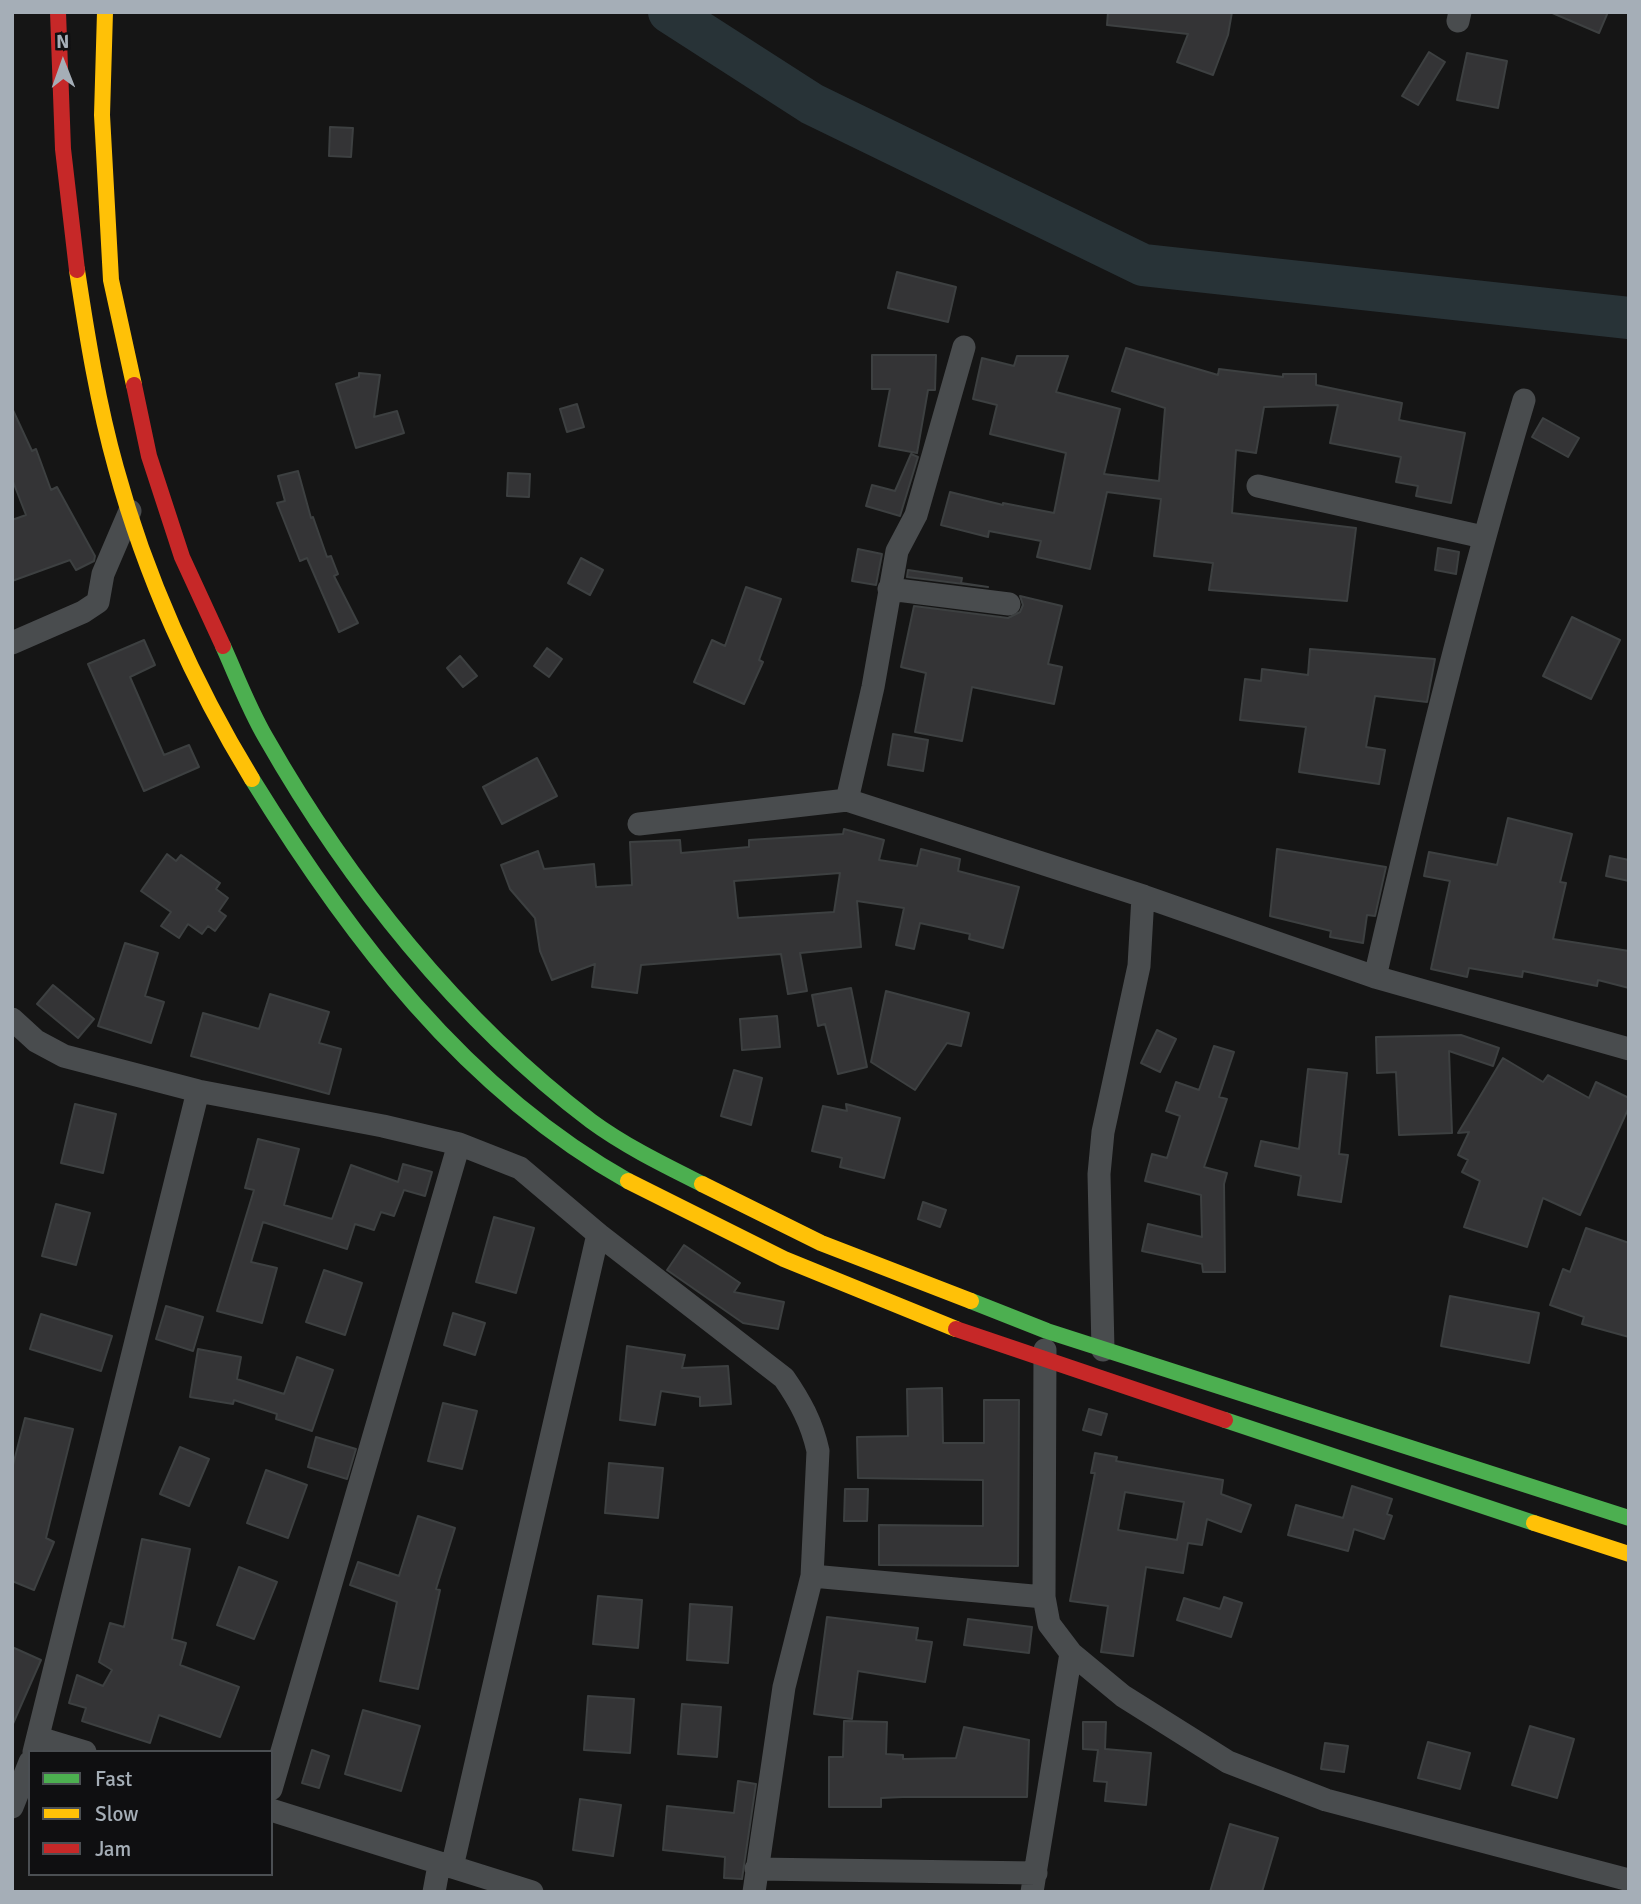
<!DOCTYPE html>
<style>
body{margin:0}
#map{position:relative;width:1641px;height:1904px;overflow:hidden;background:#151515;font-family:Signika,sans-serif}
canvas{display:block}
.frame{position:absolute;inset:0;border:14px solid #a5aeb7;pointer-events:none}
.legend{position:absolute;left:28px;top:1750px;width:245px;height:126px;box-sizing:border-box;background:#0f0f11;border:2px solid #4b4f53;margin:0;padding:9px 12px;list-style:none;font-size:21px;color:#a5aeb7}
.legend li{display:flex;align-items:center;gap:14px;height:35px}
.legend b{width:35px;border:2px solid #4b4f53}
.north{position:absolute;left:28px;top:28px;width:70px;height:70px;-webkit-text-stroke:5px #0f0f11;paint-order:stroke;rotate:359deg;font-size:19px;font-weight:700;line-height:28px;text-align:center;color:#a5aeb7}
.north::after{content:'';display:block;margin:auto;width:24px;height:32px;background:#a5aeb7;clip-path:polygon(50% 0,100% 100%,50% 72%,0 100%)}
</style>
<div id="map">
<canvas width="1641" height="1904"></canvas>
<div class="frame"></div>
<ul class="legend">
<li><b style="height:9px;background:#4caf50"></b>Fast</li>
<li><b style="height:9px;background:#ffc107"></b>Slow</li>
<li><b style="height:9px;background:#c62828"></b>Jam</li>
</ul>
<div class="north">N</div>
</div>
<script>
const context = document.querySelector('canvas').getContext('2d');
context.lineJoin = 'round';
function stroke(path, color, width, dash) { context.strokeStyle = color; context.lineWidth = width; context.lineCap = dash ? 'butt' : 'round'; context.setLineDash(dash || []); context.stroke(path); }
function fill(path, color) { context.fillStyle = color; context.fill(path, 'evenodd'); }
stroke(new Path2D(`
 M 669,12 L 812,104 L 1143,265 L 1629,318`), '#283337', 42);
const building = new Path2D(`
 M 1108,12 L 1232,12 L 1228,35 L 1213,75 L 1177,62 L 1188,34 L 1107,25 Z
 M 1550,12 L 1608,12 L 1599,33 Z
 M 1429,52 L 1445,62 L 1418,105 L 1402,96 Z
 M 1467,53 L 1507,61 L 1498,108 L 1457,100 Z
 M 330,127 L 353,128 L 351,157 L 329,156 Z
 M 897,272 L 956,287 L 948,322 L 888,308 Z
 M 1126,348 L 1218,375 L 1219,369 L 1283,377 L 1283,374 L 1316,374 L 1316,385 L 1402,403 L 1399,420 L 1465,433 L 1451,503 L 1416,496 L 1418,486 L 1396,482 L 1401,457 L 1330,443 L 1338,405 L 1264,407 L 1256,453 L 1236,450 L 1232,513 L 1356,528 L 1347,601 L 1209,590 L 1213,563 L 1154,556 L 1161,499 L 1107,492 L 1090,569 L 1037,557 L 1041,541 L 989,531 L 988,537 L 941,525 L 950,492 L 1003,505 L 1003,503 L 1054,513 L 1066,453 L 990,434 L 997,405 L 973,399 L 982,358 L 1014,366 L 1017,356 L 1068,356 L 1056,392 L 1120,409 L 1104,474 L 1159,481 L 1165,408 L 1112,391 Z
 M 872,355 L 936,355 L 935,390 L 928,390 L 917,453 L 879,446 L 890,389 L 872,389 Z
 M 359,373 L 380,375 L 374,417 L 397,411 L 404,433 L 356,448 L 336,384 L 359,377 Z
 M 577,404 L 584,427 L 567,432 L 560,409 Z
 M 12,408 L 32,451 L 36,449 L 51,490 L 57,487 L 95,556 L 94,561 L 76,570 L 70,560 L 12,581 L 12,520 L 26,515 L 12,479 Z
 M 1543,418 L 1579,438 L 1568,457 L 1532,437 Z
 M 911,454 L 918,457 L 900,516 L 866,506 L 872,485 L 895,491 Z
 M 298,471 L 311,518 L 313,517 L 327,557 L 331,556 L 338,574 L 334,576 L 358,623 L 339,632 L 307,558 L 300,561 L 277,503 L 285,501 L 278,476 Z
 M 508,473 L 530,474 L 529,497 L 507,496 Z
 M 1438,548 L 1459,552 L 1456,574 L 1435,570 Z
 M 858,549 L 882,554 L 876,585 L 852,581 Z
 M 581,558 L 603,570 L 590,595 L 568,583 Z
 M 908,570 L 962,578 L 961,583 L 988,587 L 907,577 Z
 M 746,587 L 781,599 L 759,660 L 763,662 L 744,704 L 694,682 L 712,640 L 725,646 Z
 M 1020,596 L 1062,606 L 1048,664 L 1062,667 L 1054,704 L 972,687 L 962,741 L 915,732 L 926,673 L 901,667 L 914,606 L 1008,618 L 1020,612 L 1023,605 Z
 M 1572,617 L 1620,640 L 1591,699 L 1543,676 Z
 M 144,640 L 155,665 L 130,677 L 164,755 L 189,745 L 199,767 L 144,791 L 88,664 Z
 M 547,648 L 562,659 L 549,677 L 534,666 Z
 M 1310,649 L 1435,659 L 1427,702 L 1375,696 L 1366,747 L 1385,750 L 1379,784 L 1299,772 L 1306,727 L 1240,720 L 1245,679 L 1261,681 L 1262,669 L 1308,675 Z
 M 460,656 L 477,676 L 463,687 L 447,668 Z
 M 893,734 L 928,740 L 923,771 L 888,765 Z
 M 537,758 L 557,796 L 502,824 L 483,787 Z
 M 1508,818 L 1572,834 L 1560,882 L 1566,883 L 1553,939 L 1629,951 L 1629,988 L 1598,980 L 1597,986 L 1523,971 L 1522,977 L 1469,968 L 1467,977 L 1431,969 L 1450,881 L 1424,876 L 1429,852 L 1497,865 Z
 M 844,829 L 884,840 L 879,860 L 917,866 L 921,849 L 960,859 L 958,871 L 1019,887 L 1003,948 L 969,939 L 970,934 L 920,923 L 914,949 L 896,945 L 904,908 L 857,901 L 861,947 L 800,953 L 807,991 L 788,994 L 781,954 L 641,965 L 637,993 L 592,987 L 595,964 L 552,980 L 540,951 L 535,918 L 510,889 L 501,865 L 538,851 L 544,869 L 594,864 L 596,887 L 632,885 L 630,842 L 680,840 L 681,853 L 749,847 L 749,840 L 843,834 ZM 840,873 L 834,912 L 738,918 L 734,881 Z
 M 1277,849 L 1386,867 L 1375,916 L 1367,915 L 1363,943 L 1330,937 L 1331,931 L 1270,916 Z
 M 167,854 L 176,861 L 181,855 L 220,883 L 216,889 L 228,898 L 219,911 L 226,916 L 215,931 L 208,926 L 202,934 L 188,924 L 179,938 L 161,926 L 171,912 L 141,891 Z
 M 1610,856 L 1629,860 L 1629,881 L 1606,876 Z
 M 125,943 L 158,953 L 145,996 L 164,1002 L 151,1043 L 98,1026 Z
 M 53,985 L 94,1019 L 78,1038 L 37,1004 Z
 M 851,988 L 867,1067 L 838,1074 L 825,1024 L 818,1026 L 812,995 Z
 M 886,991 L 969,1013 L 961,1046 L 947,1043 L 915,1090 L 871,1062 Z
 M 270,994 L 329,1012 L 319,1043 L 341,1049 L 329,1094 L 191,1056 L 203,1013 L 259,1029 Z
 M 777,1016 L 780,1047 L 742,1050 L 740,1019 Z
 M 1157,1030 L 1176,1039 L 1160,1072 L 1141,1063 Z
 M 1461,1035 L 1499,1048 L 1493,1066 L 1449,1051 L 1452,1133 L 1399,1135 L 1396,1072 L 1377,1073 L 1376,1037 Z
 M 1214,1046 L 1234,1052 L 1219,1097 L 1227,1099 L 1204,1167 L 1227,1173 L 1224,1184 L 1225,1272 L 1203,1272 L 1202,1264 L 1142,1251 L 1148,1224 L 1202,1237 L 1201,1195 L 1145,1181 L 1152,1154 L 1167,1158 L 1180,1116 L 1166,1111 L 1176,1082 L 1199,1090 Z
 M 1503,1058 L 1543,1082 L 1548,1075 L 1589,1098 L 1596,1082 L 1629,1098 L 1629,1107 L 1580,1215 L 1543,1198 L 1527,1247 L 1464,1227 L 1480,1181 L 1462,1172 L 1468,1160 L 1458,1155 L 1469,1132 L 1458,1133 Z
 M 1308,1069 L 1347,1073 L 1339,1154 L 1348,1155 L 1341,1202 L 1298,1195 L 1301,1176 L 1255,1166 L 1261,1141 L 1299,1149 Z
 M 734,1070 L 762,1078 L 751,1125 L 721,1116 Z
 M 75,1104 L 116,1114 L 103,1173 L 61,1163 Z
 M 846,1104 L 900,1118 L 884,1178 L 840,1167 L 842,1158 L 812,1151 L 823,1106 L 847,1111 Z
 M 258,1139 L 299,1149 L 284,1205 L 332,1219 L 351,1165 L 398,1182 L 403,1164 L 432,1172 L 425,1196 L 404,1190 L 394,1216 L 381,1212 L 374,1230 L 355,1224 L 347,1249 L 263,1222 L 251,1262 L 277,1268 L 262,1323 L 217,1311 L 254,1190 L 245,1188 Z
 M 923,1202 L 946,1210 L 940,1227 L 918,1219 Z
 M 56,1204 L 90,1213 L 76,1265 L 42,1256 Z
 M 494,1217 L 534,1228 L 516,1293 L 476,1282 Z
 M 1586,1228 L 1629,1243 L 1629,1337 L 1582,1324 L 1584,1317 L 1550,1305 L 1563,1269 L 1570,1272 Z
 M 684,1245 L 740,1283 L 734,1292 L 784,1302 L 778,1329 L 743,1323 L 667,1270 Z
 M 324,1270 L 362,1283 L 345,1335 L 306,1322 Z
 M 1450,1296 L 1539,1313 L 1529,1363 L 1441,1346 Z
 M 166,1306 L 203,1317 L 193,1351 L 156,1339 Z
 M 453,1313 L 485,1323 L 475,1355 L 444,1345 Z
 M 41,1314 L 112,1336 L 101,1371 L 30,1349 Z
 M 627,1346 L 685,1355 L 682,1368 L 728,1366 L 731,1404 L 700,1406 L 700,1397 L 661,1391 L 655,1425 L 620,1420 Z
 M 198,1349 L 241,1357 L 237,1379 L 284,1394 L 297,1357 L 333,1370 L 312,1431 L 276,1419 L 277,1414 L 234,1400 L 233,1404 L 190,1397 Z
 M 942,1388 L 943,1443 L 984,1443 L 984,1400 L 1019,1400 L 1018,1566 L 879,1565 L 879,1525 L 983,1526 L 983,1480 L 858,1478 L 857,1437 L 908,1436 L 907,1389 Z
 M 443,1403 L 477,1411 L 462,1469 L 428,1461 Z
 M 1089,1409 L 1107,1414 L 1101,1435 L 1083,1430 Z
 M 25,1418 L 73,1429 L 46,1538 L 54,1542 L 34,1590 L 12,1581 L 12,1469 Z
 M 316,1437 L 356,1449 L 347,1479 L 308,1467 Z
 M 180,1447 L 209,1459 L 189,1506 L 160,1494 Z
 M 1095,1453 L 1117,1457 L 1116,1461 L 1223,1480 L 1221,1494 L 1251,1505 L 1241,1532 L 1207,1519 L 1202,1545 L 1188,1543 L 1183,1573 L 1146,1567 L 1133,1656 L 1101,1652 L 1108,1606 L 1070,1601 L 1095,1473 L 1091,1473 ZM 1125,1492 L 1184,1502 L 1177,1540 L 1118,1530 Z
 M 609,1463 L 663,1468 L 658,1518 L 605,1513 Z
 M 266,1470 L 307,1485 L 288,1538 L 247,1523 Z
 M 1352,1486 L 1392,1499 L 1387,1514 L 1392,1516 L 1384,1539 L 1354,1529 L 1348,1551 L 1288,1535 L 1296,1505 L 1343,1518 Z
 M 845,1489 L 868,1489 L 867,1521 L 844,1521 Z
 M 418,1516 L 455,1528 L 436,1589 L 440,1590 L 418,1689 L 380,1681 L 397,1602 L 350,1585 L 358,1562 L 399,1576 Z
 M 142,1539 L 190,1549 L 172,1639 L 186,1643 L 180,1665 L 239,1687 L 220,1737 L 159,1715 L 150,1743 L 82,1721 L 86,1708 L 69,1703 L 77,1675 L 103,1686 L 112,1670 L 99,1662 L 110,1623 L 124,1627 Z
 M 239,1567 L 277,1582 L 254,1639 L 217,1625 Z
 M 598,1596 L 642,1600 L 638,1648 L 593,1644 Z
 M 1224,1597 L 1242,1603 L 1231,1637 L 1177,1620 L 1184,1598 L 1220,1609 Z
 M 690,1604 L 732,1607 L 728,1663 L 687,1660 Z
 M 827,1617 L 918,1628 L 916,1640 L 932,1642 L 925,1682 L 858,1671 L 852,1719 L 814,1714 Z
 M 968,1619 L 1032,1627 L 1029,1653 L 964,1645 Z
 M 12,1647 L 41,1660 L 12,1726 Z
 M 588,1696 L 634,1699 L 630,1753 L 584,1750 Z
 M 682,1704 L 721,1707 L 717,1757 L 678,1754 Z
 M 363,1710 L 420,1726 L 401,1791 L 345,1774 Z
 M 844,1721 L 887,1722 L 886,1754 L 903,1755 L 903,1759 L 956,1758 L 964,1727 L 1029,1740 L 1027,1797 L 903,1797 L 881,1798 L 881,1807 L 829,1807 L 829,1757 L 843,1757 Z
 M 1083,1722 L 1106,1722 L 1105,1749 L 1151,1753 L 1146,1805 L 1105,1801 L 1107,1782 L 1094,1781 L 1098,1750 L 1083,1749 Z
 M 1530,1726 L 1574,1739 L 1557,1798 L 1512,1785 Z
 M 1428,1742 L 1470,1753 L 1460,1789 L 1418,1778 Z
 M 1325,1743 L 1348,1746 L 1344,1772 L 1321,1769 Z
 M 312,1750 L 329,1756 L 319,1788 L 302,1783 Z
 M 738,1781 L 756,1784 L 742,1879 L 724,1878 L 725,1857 L 663,1850 L 667,1806 L 734,1813 Z
 M 580,1799 L 621,1805 L 613,1856 L 573,1850 Z
 M 1230,1824 L 1278,1838 L 1262,1892 L 1210,1892 Z`);
fill(building, '#343436');
stroke(building, '#3d4041', 2);
stroke(new Path2D(`
 M 1458,21 L 1460,12
 M 1258,486 L 1483,537
 M 889,589 L 1009,604
 M 12,643 L 83,612 L 98,602 L 103,574 L 130,511
 M 847,800 L 873,687 L 897,551 L 916,515 L 964,347
 M 639,824 L 847,800 L 1143,896 L 1375,977 L 1629,1049
 M 1375,977 C 1420,783 1467,591 1524,400
 M 12,1019 L 36,1041 L 64,1056 L 198,1091 L 383,1126 L 459,1144 L 520,1168 L 598,1234 L 784,1378 C 800,1401 812,1423 818,1451 L 812,1576 L 784,1687 L 754,1892
 M 1045,1350 L 1044,1597 L 1049,1624 L 1071,1653 L 1123,1696 L 1228,1762 L 1326,1800 L 1629,1880
 M 1103,1350 L 1099,1174 L 1103,1132 L 1139,966 L 1143,896
 M 812,1576 L 1044,1597
 M 39,1738 L 85,1752
 M 34,1752 L 198,1091
 M 271,1789 L 459,1144
 M 12,1807 L 30,1762
 M 271,1810 L 532,1892
 M 452,1867 L 598,1234
 M 756,1869 L 1036,1873
 M 434,1892 L 439,1865
 M 1032,1892 L 1071,1653`), '#494c4e', 23);
stroke(new Path2D(`
 M 223,646 C 237,677 249,709 266,738 C 348,882 458,1020 591,1121 C 625,1146 664,1165 702,1184
 M 252,779 C 349,936 464,1089 628,1181
 M 971,1301 L 1047,1331 L 1629,1518
 M 1225,1420 L 1534,1523`), '#4caf50', 16);
stroke(new Path2D(`
 M 105,12 L 102,115 L 111,280 L 134,385
 M 77,270 C 87,336 98,404 116,468 C 145,575 194,684 252,779
 M 628,1181 L 784,1259 L 956,1329
 M 702,1184 L 821,1243 L 971,1301
 M 1534,1523 L 1629,1554`), '#ffc107', 16);
stroke(new Path2D(`
 M 58,12 L 63,149 L 77,270
 M 134,385 L 149,456 L 182,557 L 223,646
 M 956,1329 L 1225,1420`), '#c62828', 16);
</script>
